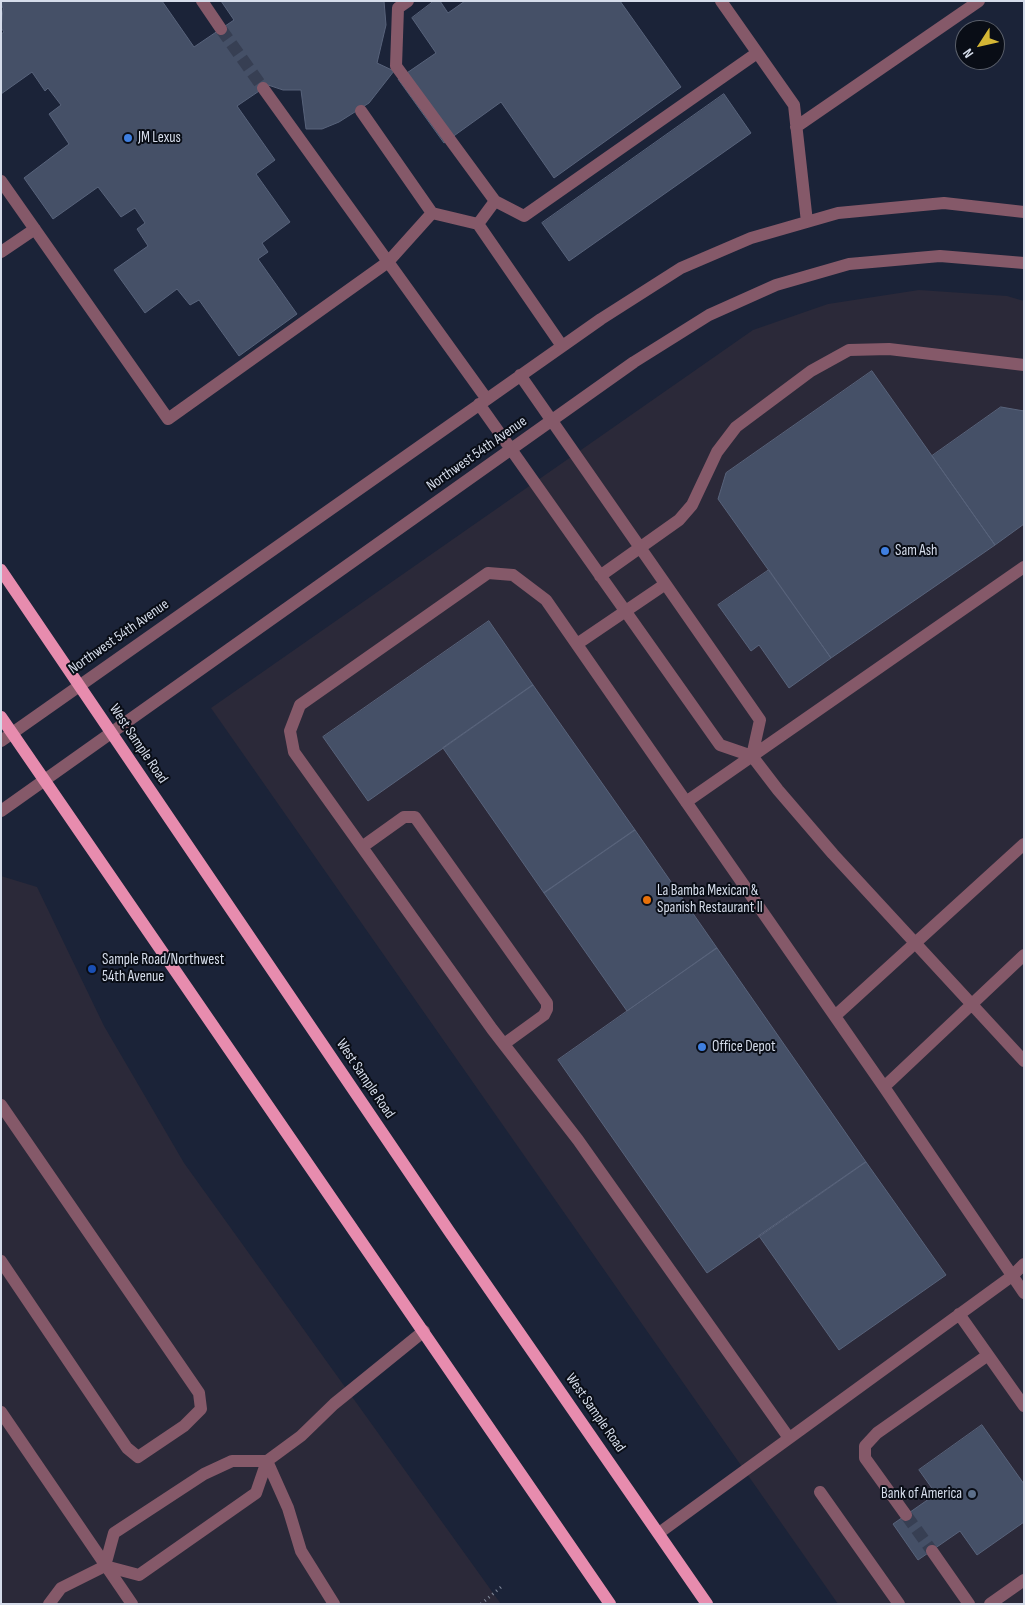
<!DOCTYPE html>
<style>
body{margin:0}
#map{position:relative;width:1025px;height:1605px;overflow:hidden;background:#1b2338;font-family:"Sofia Sans Condensed",sans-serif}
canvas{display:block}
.frame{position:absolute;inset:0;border:2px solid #d5dcea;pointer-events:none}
.north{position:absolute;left:955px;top:20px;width:50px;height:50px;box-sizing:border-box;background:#090d16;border:1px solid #5b606b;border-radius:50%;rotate:235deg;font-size:14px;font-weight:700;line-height:20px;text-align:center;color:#d5dcea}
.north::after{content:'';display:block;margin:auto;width:18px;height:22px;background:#d4b635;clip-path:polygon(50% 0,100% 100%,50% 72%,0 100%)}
</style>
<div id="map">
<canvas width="1025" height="1605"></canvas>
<div class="frame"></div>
<div class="north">N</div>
</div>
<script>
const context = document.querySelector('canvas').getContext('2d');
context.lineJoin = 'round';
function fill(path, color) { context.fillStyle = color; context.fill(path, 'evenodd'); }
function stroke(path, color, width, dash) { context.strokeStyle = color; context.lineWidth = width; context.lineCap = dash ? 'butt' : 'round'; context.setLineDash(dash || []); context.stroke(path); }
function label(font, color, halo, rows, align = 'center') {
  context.font = font + ' "Sofia Sans Condensed",sans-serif'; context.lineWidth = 4; context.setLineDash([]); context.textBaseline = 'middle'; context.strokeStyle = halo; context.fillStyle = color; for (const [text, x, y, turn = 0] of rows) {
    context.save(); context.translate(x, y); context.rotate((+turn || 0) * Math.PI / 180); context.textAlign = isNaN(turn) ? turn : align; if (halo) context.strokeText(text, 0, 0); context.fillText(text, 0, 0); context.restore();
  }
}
fill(new Path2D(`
 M 919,290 L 1007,296 L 1024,301 L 1024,1604 L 838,1604 L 211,708 L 753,330 L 828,304 Z
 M 1,876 L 37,887 L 104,1026 L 184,1163 L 501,1604 L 1,1604 Z`), '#2b2939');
const building = new Path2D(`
 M 1,1 L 162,1 L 194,47 L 234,20 L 221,1 L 384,1 L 386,25 L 377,63 L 394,71 L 369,103 L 339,122 L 322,129 L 306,129 L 301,90 L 283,90 L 268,85 L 237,106 L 275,160 L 256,174 L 290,222 L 262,243 L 268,252 L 258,259 L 297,314 L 239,356 L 199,300 L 190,305 L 177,289 L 145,313 L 114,270 L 148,246 L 137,229 L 145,223 L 135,208 L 121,217 L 98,187 L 53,219 L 24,178 L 69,144 L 49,114 L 61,105 L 48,88 L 45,91 L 32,72 L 1,94 L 1,34 L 4,32 L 1,28 L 3,9 Z
 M 434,1 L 440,1 L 448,13 L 465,1 L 620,1 L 681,87 L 554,178 L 501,102 L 444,143 L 398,79 L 436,53 L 412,18 Z
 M 724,94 L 751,133 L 569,261 L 542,223 Z
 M 872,371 L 995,545 L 831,658 L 718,499 L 726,473 Z
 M 1001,407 L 1024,411 L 1024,524 L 995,545 L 932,456 Z
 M 769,570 L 831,658 L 789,688 L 759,645 L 751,651 L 718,605 Z
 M 489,621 L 533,685 L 368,801 L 323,737 Z
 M 533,685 L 635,830 L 544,893 L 443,748 Z
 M 635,830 L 717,948 L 627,1011 L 544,893 Z
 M 717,948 L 866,1162 L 707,1273 L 558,1060 Z
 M 866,1162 L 946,1275 L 839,1350 L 759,1236 Z
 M 982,1425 L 1024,1484 L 1024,1522 L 977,1555 L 960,1531 L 918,1560 L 893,1524 L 936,1494 L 919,1470 Z`);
fill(building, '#455067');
stroke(building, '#58637b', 1);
stroke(new Path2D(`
 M 221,29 L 263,88
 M 906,1515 L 932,1551`), '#373f53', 12, [12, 6]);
stroke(new Path2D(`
 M 481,1604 L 501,1587`), '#808899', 3, [1, 4]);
stroke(new Path2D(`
 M 202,1 L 221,29
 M 408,1 L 398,8 L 396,66 L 495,201 L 478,224
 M 721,1 L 794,105 L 807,222
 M 263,88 L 486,398
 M 361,111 L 432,213 L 478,224 L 562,346
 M 796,127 L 979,1
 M 1,181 L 168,419 L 388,262 L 432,213
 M 495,201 L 524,216 L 757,53
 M 1,252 L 35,229
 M 520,375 L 760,720 L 752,756
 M 479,404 L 720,745 L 752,756 L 778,790 L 833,854 L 1024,1061
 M 600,576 L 679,520 L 692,505 L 717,452 L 736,427 L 811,371 L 849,350 L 889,349 L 1024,365
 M 577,644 L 664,585
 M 1,741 L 601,319 L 681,268 L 751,238 L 838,213 L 944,203 L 1024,212
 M 686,802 L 1024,567
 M 1,811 L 634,362 L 709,315 L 776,285 L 849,264 L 940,256 L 1024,263
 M 362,847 L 404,817 L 415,817 L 547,1003 L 547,1009 L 544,1015 L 504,1044
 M 835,1016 L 1024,844
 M 884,1087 L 1024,955
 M 1,1105 L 199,1393 L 201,1409 L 184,1426 L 138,1457 L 127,1448 L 1,1261
 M 959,1314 L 1024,1406
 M 1,1412 L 132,1604
 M 789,1438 L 578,1140 L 492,1029 L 294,752 L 290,731 L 300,705 L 488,573 L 513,575 L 546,600 L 884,1087 L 1024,1293
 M 820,1492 L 899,1604
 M 906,1515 L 865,1458 L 865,1446 L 877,1433 L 988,1355
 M 659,1533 L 1012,1276 L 1024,1264
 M 932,1551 L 969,1604
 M 49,1604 L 61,1588 L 105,1566 L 139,1575 L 256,1493 L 267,1461 L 232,1461 L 204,1474 L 114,1533 L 105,1566
 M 334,1604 L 301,1551 L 288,1508 L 267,1461 L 301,1436 L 334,1404 L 424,1331
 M 990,1604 L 1024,1580`), '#855969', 12);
stroke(new Path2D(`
 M 1,570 L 449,1231 L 707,1604
 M 1,717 L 610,1604`), '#e78cae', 12);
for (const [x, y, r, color] of [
 [128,138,5,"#3f7fe0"],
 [885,551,5,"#3f7fe0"],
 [647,900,5,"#e8710a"],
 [92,969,5,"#1a4fb4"],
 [702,1047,5,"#3f7fe0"],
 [972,1494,5,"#5c6f8a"]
]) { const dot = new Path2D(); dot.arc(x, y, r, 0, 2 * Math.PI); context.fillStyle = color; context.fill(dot); stroke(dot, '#090d16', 2); }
label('15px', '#d5dcea', '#090d16', [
 ["JM Lexus",138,138],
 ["Sam Ash",895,551],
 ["La Bamba Mexican &",657,891],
 ["Spanish Restaurant II",657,908],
 ["Sample Road/Northwest",102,960],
 ["54th Avenue",102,977],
 ["Office Depot",712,1047],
 ["Bank of America",962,1494,"right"]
], 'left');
label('15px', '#d5dcea', '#090d16', [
 ["Northwest 54th Avenue",477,454,-35],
 ["Northwest 54th Avenue",119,637,-35],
 ["West Sample Road",138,744,56],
 ["West Sample Road",365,1079,56],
 ["West Sample Road",595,1413,55]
]);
</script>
